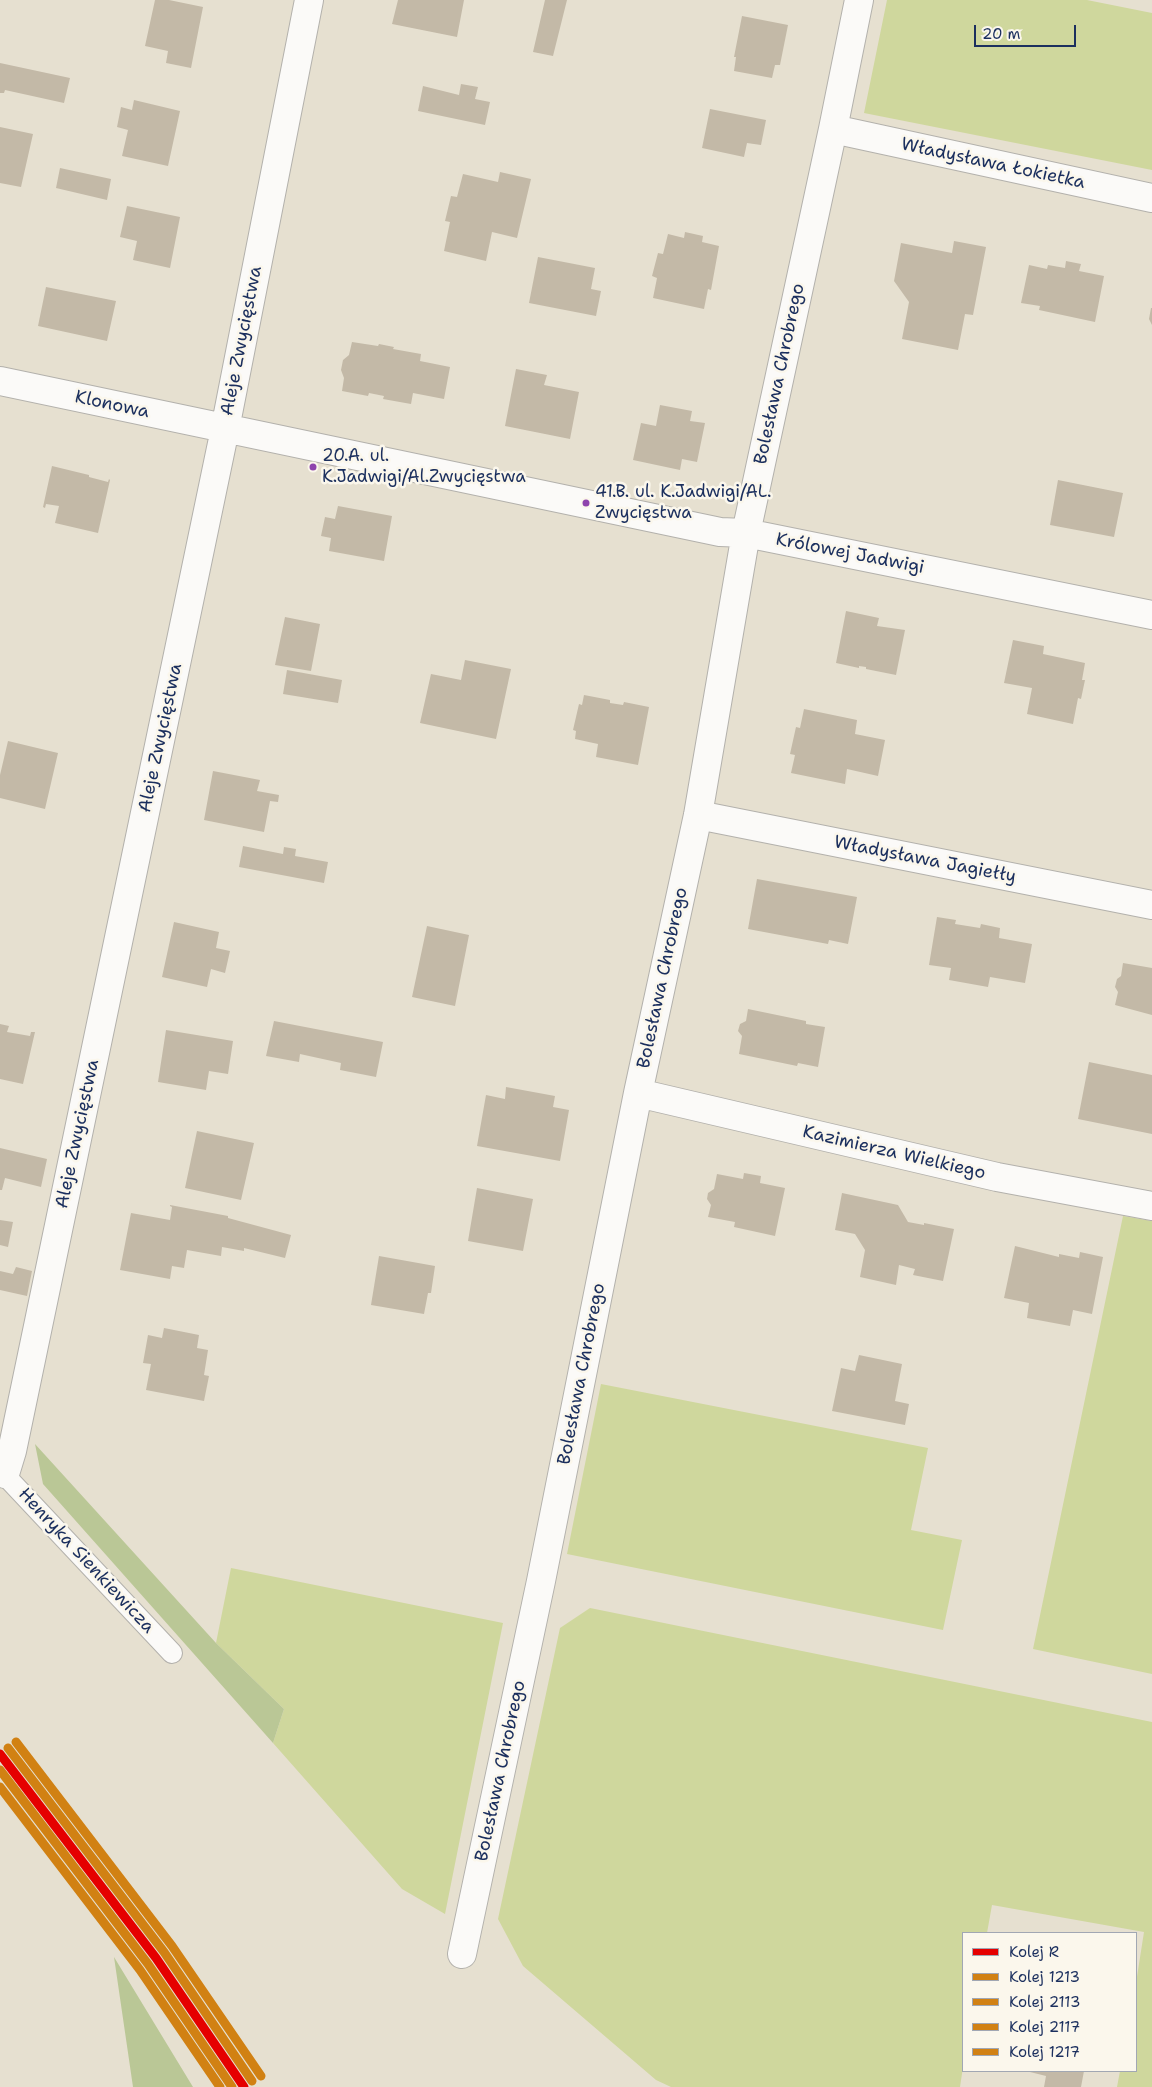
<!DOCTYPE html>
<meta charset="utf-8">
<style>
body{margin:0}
#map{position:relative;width:1152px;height:2087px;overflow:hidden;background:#e6e0d0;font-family:"Shantell Sans",sans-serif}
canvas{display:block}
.legend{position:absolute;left:962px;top:1932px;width:175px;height:140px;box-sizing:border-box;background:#fbf7ec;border:1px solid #a1a7b3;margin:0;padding:6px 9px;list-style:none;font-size:15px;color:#1b2f5e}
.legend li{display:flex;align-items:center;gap:10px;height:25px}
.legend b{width:25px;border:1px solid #a1a7b3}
.scale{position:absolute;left:974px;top:25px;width:102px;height:22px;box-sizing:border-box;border:2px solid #1b2f5e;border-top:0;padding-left:6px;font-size:15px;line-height:18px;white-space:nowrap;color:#1b2f5e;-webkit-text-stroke:4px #fbf7ec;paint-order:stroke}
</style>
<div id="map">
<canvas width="1152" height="2087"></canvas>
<ul class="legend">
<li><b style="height:6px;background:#e50000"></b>Kolej R</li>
<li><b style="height:6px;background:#d18113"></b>Kolej 1213</li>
<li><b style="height:6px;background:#d18113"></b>Kolej 2113</li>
<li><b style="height:6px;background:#d18113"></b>Kolej 2117</li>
<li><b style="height:6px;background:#d18113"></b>Kolej 1217</li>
</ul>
<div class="scale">20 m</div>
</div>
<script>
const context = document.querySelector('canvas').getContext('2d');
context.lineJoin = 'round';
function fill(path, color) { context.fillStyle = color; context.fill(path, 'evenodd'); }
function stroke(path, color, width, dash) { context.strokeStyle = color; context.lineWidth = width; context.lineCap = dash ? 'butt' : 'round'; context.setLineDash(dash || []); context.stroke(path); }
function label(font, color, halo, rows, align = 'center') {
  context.font = font + ' "Shantell Sans",sans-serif'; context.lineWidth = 5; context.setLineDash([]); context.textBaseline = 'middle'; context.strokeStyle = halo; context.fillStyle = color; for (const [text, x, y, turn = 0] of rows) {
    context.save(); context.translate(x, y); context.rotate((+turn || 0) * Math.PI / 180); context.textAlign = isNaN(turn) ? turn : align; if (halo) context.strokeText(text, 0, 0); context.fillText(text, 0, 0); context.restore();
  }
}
fill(new Path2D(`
 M 887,0 L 1087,0 L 1152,13 L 1152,170 L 864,113 Z
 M 1123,1216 L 1152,1221 L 1152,1674 L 1033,1649 Z
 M 601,1384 L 928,1448 L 911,1530 L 962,1540 L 943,1630 L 567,1554 Z
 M 231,1568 L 503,1623 L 445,1914 L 402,1889 L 273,1743 L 284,1709 L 216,1643 Z
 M 590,1608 L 1152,1722 L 1152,2087 L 1117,2087 L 1120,2071 L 1136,2071 L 1136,1983 L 1144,1932 L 992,1905 L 987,1933 L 963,1933 L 963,2067 L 960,2087 L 671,2087 L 656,2080 L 523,1966 L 498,1919 L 560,1628 Z`), '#cfd79d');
fill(new Path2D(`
 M 35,1444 L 216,1643 L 284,1709 L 273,1743 L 43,1484 Z
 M 114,1957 L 193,2087 L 133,2087 Z`), '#bac796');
fill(new Path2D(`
 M 155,0 L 169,0 L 203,7 L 191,68 L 166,63 L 168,51 L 145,46 Z
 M 398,0 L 464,0 L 457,37 L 392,24 Z
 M 545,0 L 567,0 L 553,56 L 533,52 Z
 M 742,16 L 788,25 L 780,65 L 775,65 L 772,78 L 734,71 L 736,57 L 734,57 Z
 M 0,63 L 70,78 L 64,103 L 5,90 L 4,93 L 0,93 Z
 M 461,84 L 478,87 L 475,99 L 490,102 L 485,125 L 418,111 L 423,86 L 459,95 Z
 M 134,100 L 180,111 L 168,166 L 122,156 L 128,130 L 117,127 L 121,107 L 132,110 Z
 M 710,109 L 766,120 L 761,145 L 747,143 L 744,157 L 702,148 Z
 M 0,127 L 33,134 L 21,187 L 0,183 Z
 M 60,168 L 111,179 L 107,200 L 56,188 Z
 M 500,172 L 531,179 L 517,238 L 492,232 L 486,261 L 444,251 L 450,222 L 445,221 L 451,196 L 457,197 L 463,174 L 498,182 Z
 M 127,206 L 180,217 L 170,268 L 133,260 L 137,241 L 120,237 Z
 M 685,232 L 703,236 L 702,242 L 719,246 L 711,290 L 708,289 L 704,309 L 653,298 L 657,278 L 652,276 L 658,253 L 663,254 L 668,234 L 684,238 Z
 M 954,241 L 986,247 L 973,315 L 965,314 L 958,350 L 902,339 L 909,302 L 894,281 L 901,243 L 952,253 Z
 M 538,257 L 595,268 L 591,289 L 601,291 L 596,316 L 529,303 Z
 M 1066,261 L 1081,264 L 1079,271 L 1104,276 L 1095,322 L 1039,310 L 1040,306 L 1021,303 L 1029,265 L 1047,269 L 1048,265 L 1065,268 Z
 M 46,287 L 116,301 L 107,341 L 38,326 Z
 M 1151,308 L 1152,308 L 1152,325 L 1149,319 Z
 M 352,342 L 378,346 L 379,344 L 394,347 L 393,349 L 421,354 L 420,361 L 450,367 L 444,399 L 413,393 L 411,404 L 383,399 L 384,396 L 369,393 L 368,396 L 342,391 L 344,378 L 341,370 L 343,360 L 349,355 Z
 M 516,369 L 547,375 L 544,385 L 579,392 L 570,439 L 505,426 Z
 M 660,405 L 692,411 L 690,421 L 705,423 L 697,462 L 682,459 L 680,470 L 633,460 L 641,423 L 656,426 Z
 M 52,466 L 89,475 L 89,477 L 108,482 L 109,479 L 110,480 L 98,533 L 55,523 L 59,506 L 46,504 L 45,508 L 43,507 Z
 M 1058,480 L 1123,493 L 1114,537 L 1050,525 Z
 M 338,506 L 392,516 L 384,561 L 329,551 L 331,538 L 321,536 L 325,517 L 335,519 Z
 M 846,611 L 879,618 L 877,626 L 905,630 L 896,675 L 866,669 L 866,667 L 859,666 L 859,668 L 836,663 Z
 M 285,617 L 320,624 L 311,671 L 275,665 Z
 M 1013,640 L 1044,646 L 1043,654 L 1085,663 L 1082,680 L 1085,680 L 1081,699 L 1078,698 L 1073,724 L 1027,714 L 1032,688 L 1004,683 Z
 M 465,660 L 511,669 L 496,739 L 420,723 L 431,674 L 461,680 Z
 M 287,670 L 342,680 L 338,703 L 283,694 Z
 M 584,695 L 610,700 L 610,703 L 623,705 L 624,702 L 649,707 L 638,765 L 596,757 L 598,744 L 575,739 L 576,731 L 573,730 L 579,704 L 582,705 Z
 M 804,709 L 857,720 L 855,734 L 885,740 L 878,776 L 847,769 L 845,784 L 791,773 L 795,755 L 790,754 L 796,727 L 800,728 Z
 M 8,741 L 58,753 L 45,809 L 0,798 L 0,775 Z
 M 213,771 L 260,780 L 257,791 L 279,795 L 278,802 L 270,801 L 264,832 L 204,820 Z
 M 243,846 L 283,854 L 284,847 L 296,849 L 295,856 L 328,862 L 324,883 L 239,867 Z
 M 757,879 L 857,897 L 848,944 L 829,940 L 828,944 L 748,929 Z
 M 937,917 L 956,920 L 955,924 L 980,928 L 981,924 L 1000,928 L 999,938 L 1032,944 L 1025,983 L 990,977 L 988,987 L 949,980 L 951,968 L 929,965 Z
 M 174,922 L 219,932 L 216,948 L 230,951 L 225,973 L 211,969 L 207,987 L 162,977 Z
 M 427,926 L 469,935 L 455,1006 L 412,997 Z
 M 1123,963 L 1152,968 L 1152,1015 L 1115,1005 L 1118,992 L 1115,987 L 1117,979 L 1121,976 Z
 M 748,1009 L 806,1021 L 806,1024 L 825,1027 L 818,1067 L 798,1063 L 797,1066 L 739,1054 L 742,1036 L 738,1031 L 740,1024 L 746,1021 Z
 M 274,1021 L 383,1042 L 376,1077 L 340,1070 L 341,1063 L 300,1054 L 299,1062 L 266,1056 Z
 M 0,1024 L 9,1026 L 7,1032 L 30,1036 L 31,1032 L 35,1032 L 23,1084 L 0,1079 Z
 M 166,1030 L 233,1041 L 228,1074 L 209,1071 L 206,1090 L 158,1082 Z
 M 1089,1062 L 1152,1075 L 1152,1134 L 1078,1119 Z
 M 506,1087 L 555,1096 L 553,1107 L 569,1110 L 560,1161 L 477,1146 L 486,1095 L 505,1099 Z
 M 197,1131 L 254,1143 L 241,1200 L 185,1188 Z
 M 0,1148 L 47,1159 L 41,1187 L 5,1178 L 2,1190 L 0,1190 Z
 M 744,1173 L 761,1176 L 760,1183 L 785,1188 L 775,1236 L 734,1227 L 735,1222 L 708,1217 L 711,1205 L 707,1199 L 708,1193 L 714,1189 L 717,1174 L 743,1179 Z
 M 477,1188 L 533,1199 L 523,1251 L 468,1241 Z
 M 842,1193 L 898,1205 L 908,1222 L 924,1225 L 924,1223 L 954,1229 L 943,1281 L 913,1275 L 915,1269 L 899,1265 L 896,1285 L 860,1277 L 865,1250 L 855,1234 L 835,1230 Z
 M 170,1205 L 228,1216 L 228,1218 L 291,1235 L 285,1258 L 244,1248 L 244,1251 L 222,1247 L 221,1256 L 187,1250 L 184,1268 L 172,1266 L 170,1279 L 120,1270 L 131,1213 L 170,1220 L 172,1207 L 170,1206 Z
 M 0,1220 L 13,1222 L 8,1247 L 0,1245 Z
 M 1015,1246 L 1059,1257 L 1059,1254 L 1079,1258 L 1080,1252 L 1103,1257 L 1092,1314 L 1073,1310 L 1070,1326 L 1027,1318 L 1029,1303 L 1004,1298 Z
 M 379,1256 L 435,1266 L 431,1293 L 428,1293 L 424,1314 L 371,1305 Z
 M 16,1267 L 32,1271 L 27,1296 L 0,1290 L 0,1271 L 13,1274 Z
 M 164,1328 L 199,1335 L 197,1348 L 208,1350 L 204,1375 L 209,1376 L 204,1401 L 146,1390 L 151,1364 L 143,1363 L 148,1335 L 162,1338 Z
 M 859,1355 L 902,1364 L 895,1401 L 909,1404 L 905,1425 L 832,1411 L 841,1368 L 855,1371 Z
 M 1026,2071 L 1084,2071 L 1081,2087 L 1044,2087 L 1046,2076 Z`), '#c3b9a7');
const lane = new Path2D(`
 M 0,1470 L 172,1653`);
const street = new Path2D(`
 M 833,129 L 1152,198
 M 0,381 L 720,532 L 746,533 L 1152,615
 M 698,815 L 1152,905
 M 638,1093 L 997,1177 L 1152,1206
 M 5,1474 L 12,1451 L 225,429 L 309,0
 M 462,1954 L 541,1581 L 638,1093 L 698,815 L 746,533 L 833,129 L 859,0`);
stroke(lane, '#b3b1ac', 22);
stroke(street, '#b3b1ac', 30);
stroke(lane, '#fbfaf8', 20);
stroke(street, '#fbfaf8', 28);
stroke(new Path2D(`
 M 0,1754 L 156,1958 L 244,2087`), '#e50000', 9);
stroke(new Path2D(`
 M 0,1770 L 148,1964 L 232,2087`), '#d18113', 9);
stroke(new Path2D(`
 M 8,1748 L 164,1952 L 252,2081`), '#d18113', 9);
stroke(new Path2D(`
 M 0,1787 L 140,1970 L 220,2087`), '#d18113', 9);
stroke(new Path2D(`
 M 16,1742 L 172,1946 L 261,2076`), '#d18113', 9);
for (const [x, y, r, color] of [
 [313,467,4.5,"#8e44ad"],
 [586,503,4.5,"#8e44ad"]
]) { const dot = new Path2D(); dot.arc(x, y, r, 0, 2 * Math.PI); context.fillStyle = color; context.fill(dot); stroke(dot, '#fbf7ec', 2); }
label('17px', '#1b2f5e', '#fbf7ec', [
 ["20.A. ul.",322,457],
 ["K.Jadwigi/Al.Zwycięstwa",322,478],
 ["41.B. ul. K.Jadwigi/AL.",595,493],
 ["Zwycięstwa",595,514]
], 'left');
label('18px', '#1b2f5e', '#fbf7ec', [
 ["Władysława Łokietka",993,164,12],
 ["Aleje Zwycięstwa",242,341,-79],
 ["Bolesława Chrobrego",780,374,-78],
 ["Klonowa",112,405,12],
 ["Królowej Jadwigi",850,554,11],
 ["Aleje Zwycięstwa",161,738,-78],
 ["Władysława Jagiełły",925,860,11],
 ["Bolesława Chrobrego",663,978,-78],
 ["Aleje Zwycięstwa",78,1134,-78],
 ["Kazimierza Wielkiego",894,1153,13],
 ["Bolesława Chrobrego",582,1374,-79],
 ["Henryka Sienkiewicza",86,1561,47],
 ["Bolesława Chrobrego",501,1771,-78]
]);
</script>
